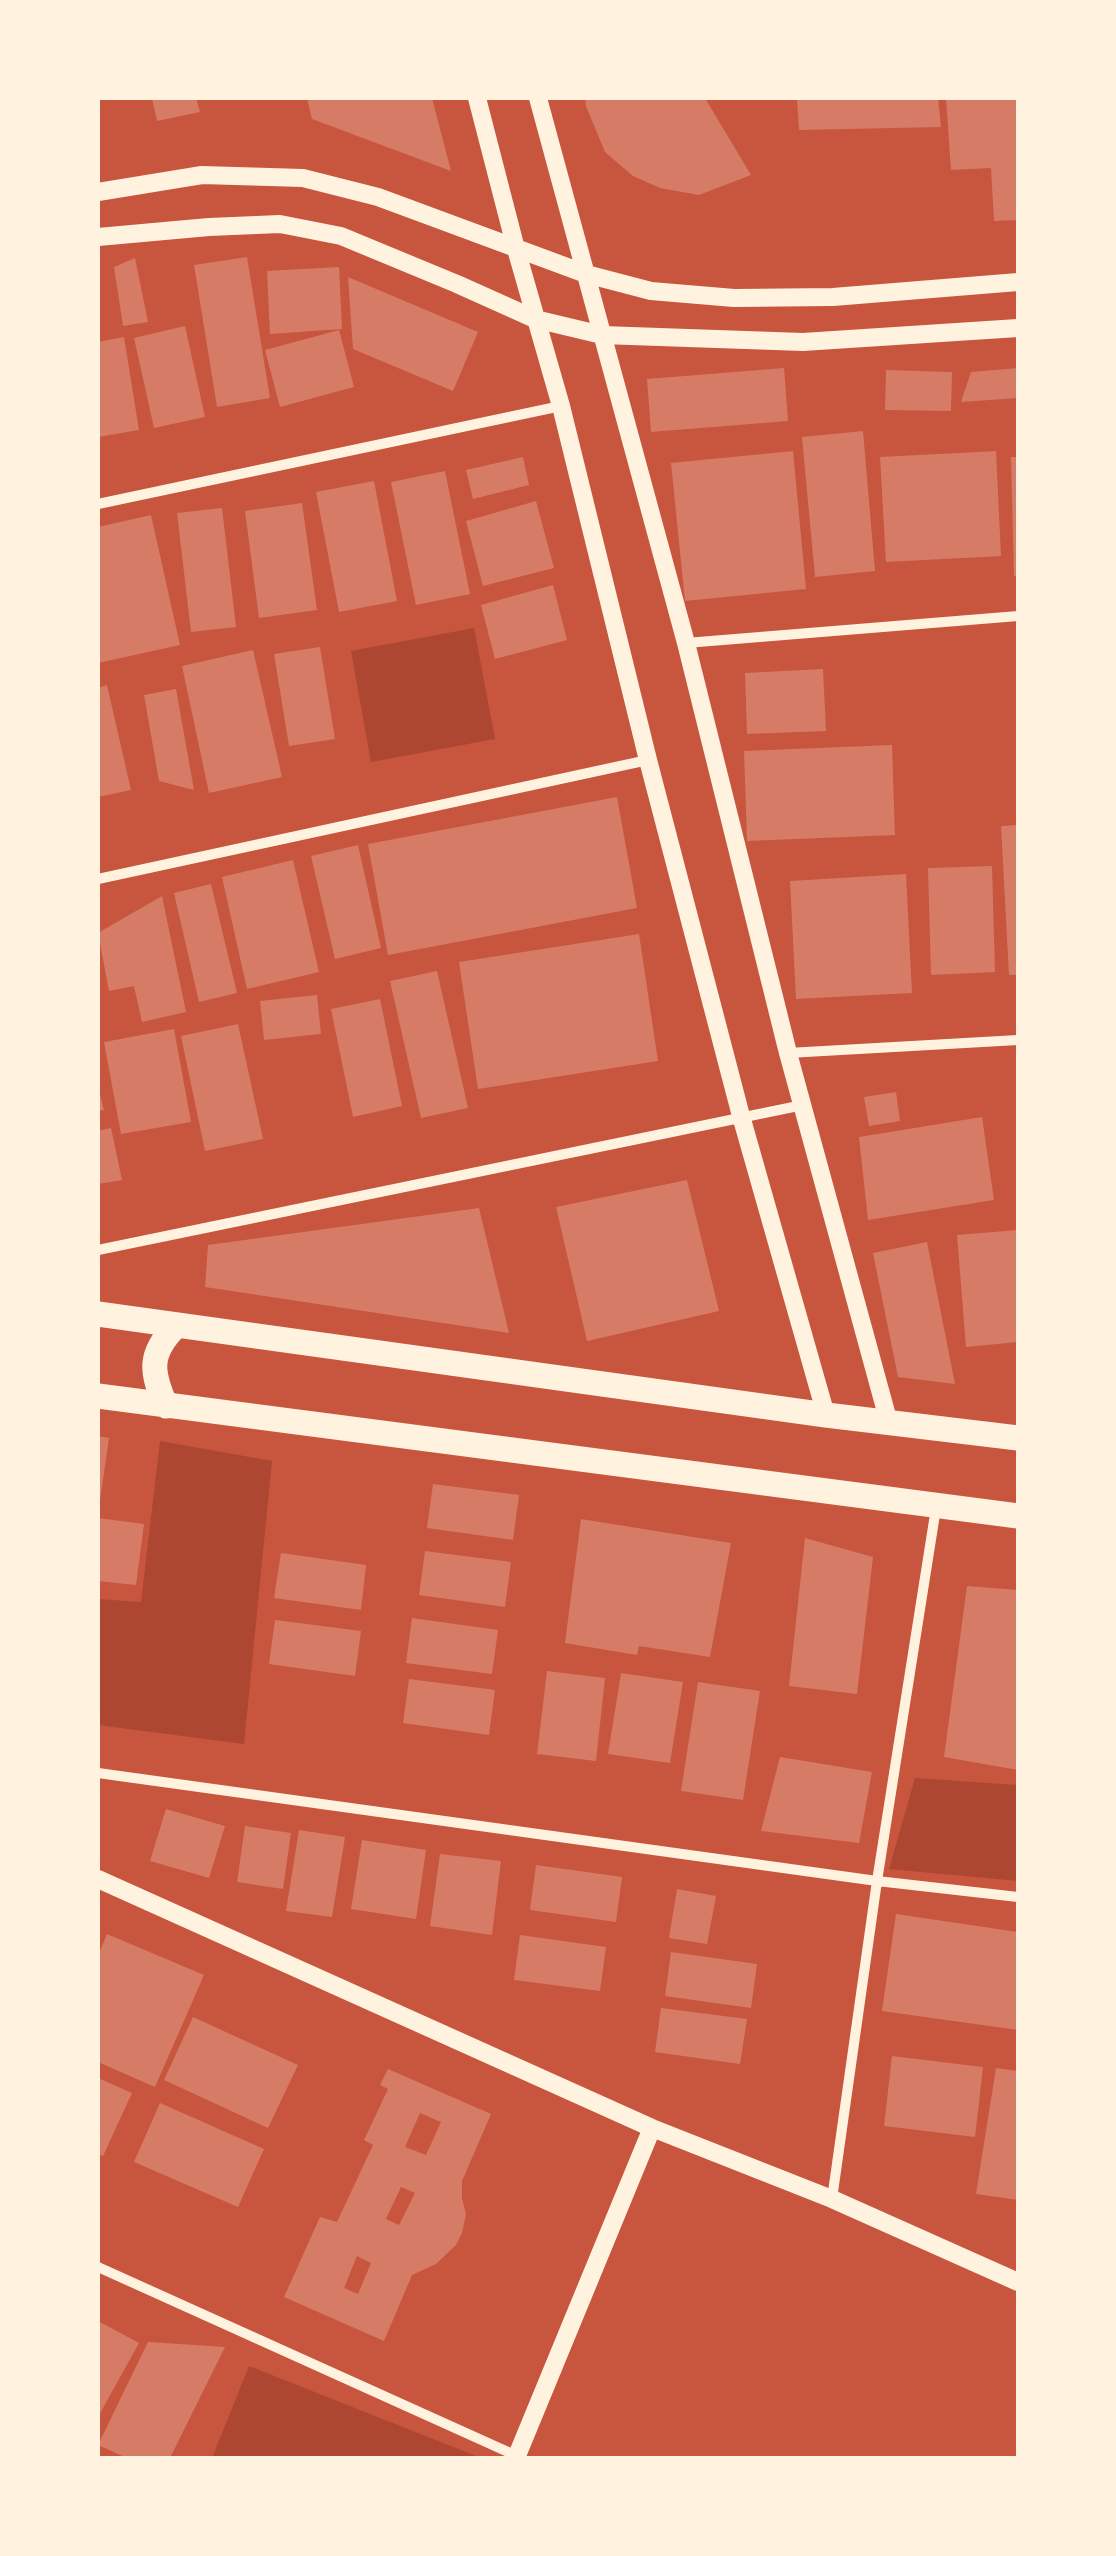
<!DOCTYPE html>
<style>
body{margin:0}
#map{position:relative;width:1116px;height:2556px;overflow:hidden;background:#c8553d;font-family:Spectral,serif}
canvas{display:block}
.frame{position:absolute;inset:0;border:100px solid #fff3e0;pointer-events:none}
</style>
<div id="map">
<canvas width="1116" height="2556"></canvas>
<div class="frame"></div>
</div>
<script>
const context = document.querySelector('canvas').getContext('2d');
context.lineJoin = 'round';
function fill(path, color) { context.fillStyle = color; context.fill(path, 'evenodd'); }
function stroke(path, color, width, dash) { context.strokeStyle = color; context.lineWidth = width; context.lineCap = dash ? 'butt' : 'round'; context.setLineDash(dash || []); context.stroke(path); }
fill(new Path2D(`
 M 474,628 L 495,739 L 371,762 L 351,651 Z
 M 160,1441 L 272,1461 L 244,1744 L 98,1725 L 98,1599 L 141,1602 Z
 M 915,1778 L 1018,1785 L 1018,1881 L 889,1869 Z
 M 249,2366 L 481,2458 L 212,2458 Z`), '#ae4732');
fill(new Path2D(`
 M 152,98 L 196,98 L 200,112 L 157,121 Z
 M 307,98 L 432,98 L 451,171 L 312,119 Z
 M 585,98 L 705,98 L 751,175 L 699,195 L 660,188 L 633,176 L 605,152 L 586,106 Z
 M 797,98 L 938,98 L 941,127 L 799,130 Z
 M 946,98 L 1018,98 L 1018,220 L 994,221 L 991,168 L 951,170 Z
 M 247,257 L 270,398 L 217,407 L 194,265 Z
 M 135,258 L 148,322 L 123,326 L 114,267 Z
 M 339,267 L 342,329 L 270,334 L 267,271 Z
 M 348,277 L 478,332 L 453,391 L 353,349 Z
 M 185,326 L 205,417 L 154,428 L 134,338 Z
 M 339,330 L 354,387 L 280,407 L 265,350 Z
 M 124,337 L 139,430 L 98,437 L 98,342 Z
 M 784,368 L 788,421 L 651,432 L 647,379 Z
 M 1018,368 L 1018,398 L 961,402 L 971,372 Z
 M 886,370 L 952,372 L 951,411 L 885,410 Z
 M 863,431 L 875,571 L 815,577 L 802,437 Z
 M 793,451 L 806,589 L 685,601 L 671,463 Z
 M 996,451 L 1001,556 L 886,562 L 880,457 Z
 M 523,457 L 529,485 L 473,499 L 466,470 Z
 M 1011,457 L 1018,457 L 1018,576 L 1014,576 Z
 M 445,471 L 470,594 L 416,605 L 391,482 Z
 M 374,481 L 397,601 L 339,612 L 316,492 Z
 M 536,501 L 554,568 L 483,586 L 466,521 Z
 M 302,503 L 317,610 L 259,618 L 245,511 Z
 M 222,508 L 236,627 L 191,632 L 177,513 Z
 M 151,515 L 180,645 L 98,663 L 98,527 Z
 M 553,585 L 567,640 L 495,659 L 481,605 Z
 M 320,647 L 335,739 L 289,746 L 274,654 Z
 M 253,650 L 282,777 L 209,793 L 182,666 Z
 M 823,669 L 826,731 L 747,734 L 745,673 Z
 M 107,685 L 131,790 L 98,797 L 98,688 Z
 M 176,689 L 194,790 L 159,781 L 144,695 Z
 M 892,745 L 895,835 L 747,841 L 744,751 Z
 M 617,797 L 637,908 L 388,955 L 368,844 Z
 M 1018,825 L 1018,975 L 1009,975 L 1001,826 Z
 M 358,845 L 381,948 L 335,959 L 311,856 Z
 M 293,860 L 319,972 L 247,989 L 222,877 Z
 M 992,866 L 995,972 L 931,975 L 928,868 Z
 M 906,874 L 912,993 L 796,999 L 790,881 Z
 M 211,884 L 237,993 L 199,1002 L 174,893 Z
 M 162,896 L 186,1012 L 142,1022 L 134,986 L 109,991 L 98,933 Z
 M 639,934 L 658,1061 L 478,1089 L 459,962 Z
 M 437,971 L 468,1108 L 421,1118 L 390,981 Z
 M 317,995 L 321,1034 L 264,1040 L 260,1001 Z
 M 380,999 L 402,1106 L 353,1117 L 331,1009 Z
 M 238,1024 L 263,1139 L 205,1151 L 181,1036 Z
 M 174,1029 L 191,1122 L 121,1134 L 104,1042 Z
 M 98,1087 L 104,1110 L 98,1111 Z
 M 896,1092 L 900,1121 L 869,1126 L 864,1097 Z
 M 982,1117 L 994,1200 L 868,1220 L 859,1137 Z
 M 111,1128 L 122,1180 L 98,1184 L 98,1131 Z
 M 687,1180 L 719,1311 L 587,1341 L 556,1207 Z
 M 479,1208 L 509,1333 L 205,1287 L 208,1245 Z
 M 1018,1230 L 1018,1342 L 966,1347 L 957,1235 Z
 M 927,1242 L 955,1384 L 898,1377 L 873,1253 Z
 M 98,1436 L 109,1438 L 100,1500 L 98,1500 Z
 M 433,1484 L 519,1495 L 513,1540 L 427,1528 Z
 M 98,1518 L 144,1524 L 136,1585 L 98,1581 Z
 M 581,1519 L 731,1543 L 710,1657 L 639,1646 L 637,1655 L 565,1643 Z
 M 805,1538 L 873,1557 L 857,1694 L 789,1686 Z
 M 425,1551 L 511,1562 L 505,1607 L 419,1595 Z
 M 281,1553 L 366,1565 L 361,1610 L 274,1598 Z
 M 967,1586 L 1018,1590 L 1018,1770 L 944,1757 Z
 M 412,1618 L 498,1630 L 492,1674 L 406,1663 Z
 M 275,1620 L 361,1631 L 355,1676 L 269,1664 Z
 M 547,1671 L 605,1678 L 596,1761 L 537,1754 Z
 M 621,1673 L 683,1682 L 670,1763 L 608,1754 Z
 M 409,1679 L 495,1690 L 489,1735 L 403,1723 Z
 M 698,1682 L 760,1691 L 743,1800 L 681,1791 Z
 M 780,1757 L 872,1772 L 859,1843 L 761,1831 Z
 M 166,1809 L 225,1826 L 209,1878 L 150,1861 Z
 M 245,1826 L 291,1833 L 283,1889 L 237,1882 Z
 M 299,1830 L 345,1837 L 332,1917 L 286,1911 Z
 M 362,1840 L 426,1850 L 416,1919 L 351,1909 Z
 M 440,1854 L 501,1861 L 492,1935 L 430,1926 Z
 M 536,1865 L 622,1877 L 616,1922 L 530,1910 Z
 M 677,1889 L 716,1896 L 707,1944 L 669,1938 Z
 M 896,1914 L 1018,1932 L 1018,2030 L 882,2011 Z
 M 107,1934 L 204,1975 L 155,2087 L 98,2062 L 98,1956 Z
 M 520,1935 L 606,1947 L 600,1991 L 514,1980 Z
 M 671,1952 L 757,1964 L 751,2008 L 665,1996 Z
 M 661,2008 L 747,2019 L 740,2064 L 655,2052 Z
 M 193,2017 L 298,2065 L 268,2128 L 164,2080 Z
 M 892,2056 L 983,2067 L 975,2137 L 884,2126 Z
 M 996,2068 L 1018,2071 L 1018,2200 L 976,2194 Z
 M 388,2069 L 491,2114 L 462,2181 L 462,2198 L 466,2214 L 462,2233 L 456,2245 L 436,2264 L 412,2275 L 384,2341 L 284,2297 L 320,2217 L 337,2222 L 373,2145 L 364,2140 L 388,2089 L 380,2085 ZM 420,2113 L 441,2122 L 426,2155 L 405,2147 ZM 401,2187 L 415,2193 L 399,2225 L 386,2219 ZM 357,2256 L 371,2263 L 358,2294 L 344,2288 Z
 M 98,2078 L 132,2093 L 103,2156 L 98,2154 Z
 M 160,2103 L 264,2149 L 238,2207 L 134,2162 Z
 M 98,2321 L 139,2343 L 98,2417 Z
 M 148,2342 L 225,2347 L 170,2458 L 127,2458 L 98,2445 Z`), '#d67c66');
stroke(new Path2D(`
 M 98,504 L 561,406
 M 686,643 L 1018,616
 M 98,879 L 648,760
 M 788,1053 L 1018,1040
 M 98,1250 L 803,1105
 M 98,1773 L 877,1881 L 1018,1897
 M 832,2199 L 877,1881 L 936,1508
 M 98,2267 L 517,2456`), '#fff3e0', 10);
stroke(new Path2D(`
 M 477,98 L 516,249 L 561,406 L 648,760 L 741,1116 L 826,1415
 M 538,98 L 686,643 L 788,1053 L 889,1423
 M 98,192 L 202,175 L 303,178 L 378,197 L 586,274 L 651,291 L 734,298 L 833,297 L 1018,282
 M 98,237 L 209,227 L 280,224 L 341,236 L 457,284 L 535,319 L 602,335 L 803,342 L 1018,328
 M 98,1879 L 652,2128 L 832,2199 L 1018,2282
 M 516,2458 L 652,2128`), '#fff3e0', 18);
stroke(new Path2D(`
 M 98,1314 L 826,1415 L 1018,1438
 M 98,1396 L 1018,1516
 M 166,1406 C 151,1372 148,1354 176,1326`), '#fff3e0', 25);
</script>
